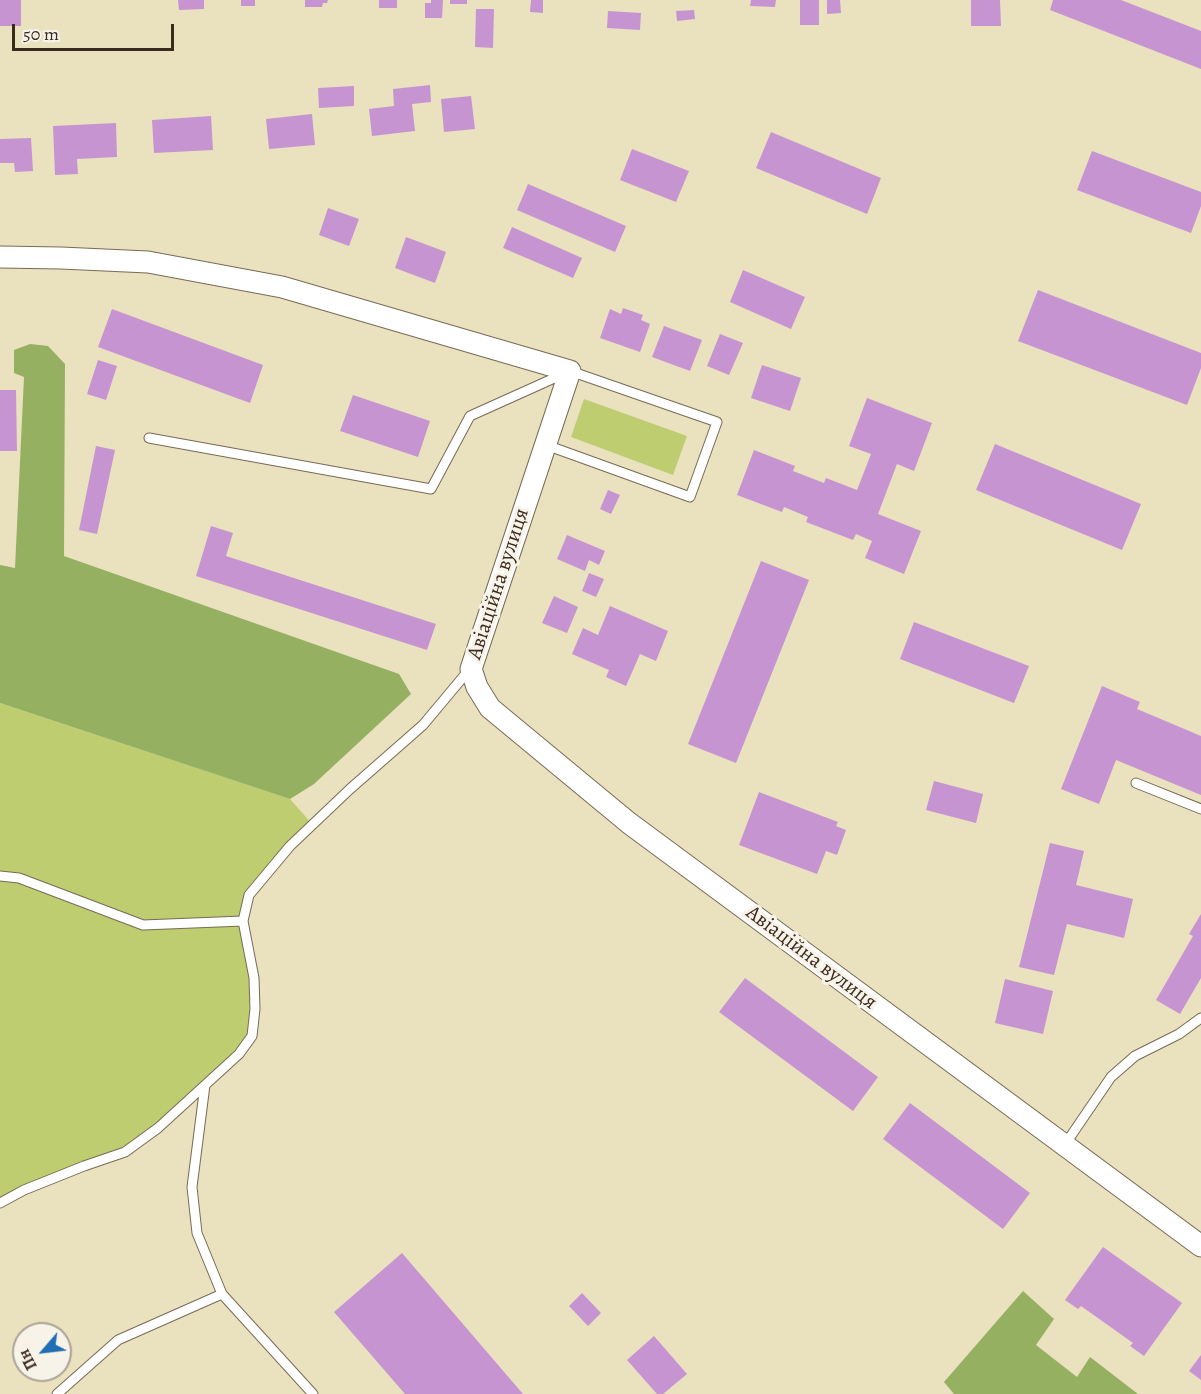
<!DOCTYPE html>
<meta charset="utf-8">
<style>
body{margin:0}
#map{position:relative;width:1201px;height:1394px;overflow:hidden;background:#eae1bf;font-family:Alegreya,serif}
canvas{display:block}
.north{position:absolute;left:12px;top:1322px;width:60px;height:60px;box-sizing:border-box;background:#f7f3e8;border:2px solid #aca397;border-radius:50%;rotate:242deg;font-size:16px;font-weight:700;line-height:24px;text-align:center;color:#3b2a1e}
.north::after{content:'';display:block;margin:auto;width:21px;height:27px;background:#1f6fb2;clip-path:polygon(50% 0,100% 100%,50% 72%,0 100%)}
.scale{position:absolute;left:12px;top:24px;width:162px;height:27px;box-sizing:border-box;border:3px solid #3b2a1e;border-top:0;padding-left:8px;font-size:18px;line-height:21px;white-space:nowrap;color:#3b2a1e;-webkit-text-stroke:4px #f7f3e8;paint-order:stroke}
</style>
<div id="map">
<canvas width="1201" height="1394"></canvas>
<div class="north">Пн</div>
<div class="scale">50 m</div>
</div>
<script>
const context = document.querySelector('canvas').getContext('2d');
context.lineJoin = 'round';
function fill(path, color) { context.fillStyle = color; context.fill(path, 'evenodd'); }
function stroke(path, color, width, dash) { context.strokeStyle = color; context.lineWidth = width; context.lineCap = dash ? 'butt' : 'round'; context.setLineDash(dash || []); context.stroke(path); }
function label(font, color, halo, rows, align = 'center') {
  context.font = font + ' Alegreya,serif'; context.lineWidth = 6; context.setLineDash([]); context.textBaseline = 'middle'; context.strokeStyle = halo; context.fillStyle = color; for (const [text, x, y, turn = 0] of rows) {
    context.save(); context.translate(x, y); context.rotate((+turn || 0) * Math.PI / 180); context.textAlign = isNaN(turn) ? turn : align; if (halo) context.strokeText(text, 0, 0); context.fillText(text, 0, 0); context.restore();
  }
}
fill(new Path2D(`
 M 584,399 L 687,436 L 673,475 L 571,437 Z
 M 0,703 L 290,799 L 313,825 L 249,895 L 243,921 L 248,948 L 252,1036 L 239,1054 L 125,1152 L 0,1203 Z`), '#becd70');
fill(new Path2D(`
 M 30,344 L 48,346 L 65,364 L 64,556 L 399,674 L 411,694 L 314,784 L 290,799 L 0,703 L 0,565 L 15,568 L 24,377 L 14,373 L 14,350 Z
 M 1023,1291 L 1054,1319 L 1036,1345 L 1077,1377 L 1090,1357 L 1138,1394 L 954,1394 L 944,1382 Z`), '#96b062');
fill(new Path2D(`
 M 0,0 L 21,0 L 21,26 L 0,26 Z
 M 178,0 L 204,0 L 204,9 L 179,10 Z
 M 241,0 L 255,0 L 255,6 L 241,6 Z
 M 305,0 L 328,0 L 327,3 L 323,3 L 322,7 L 305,7 Z
 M 379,0 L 397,0 L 397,8 L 379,8 Z
 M 431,0 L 443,0 L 442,18 L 425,18 L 425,3 L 431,3 Z
 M 450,0 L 467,0 L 467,4 L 450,4 Z
 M 531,0 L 543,0 L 543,13 L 530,12 Z
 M 751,0 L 776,0 L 775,7 L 750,6 Z
 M 800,0 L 819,0 L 819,25 L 800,25 Z
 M 827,0 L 840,0 L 841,13 L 827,14 Z
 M 971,0 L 1000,0 L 1001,26 L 971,26 Z
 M 1053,0 L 1121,0 L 1201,31 L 1201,69 L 1050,10 Z
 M 476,9 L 494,9 L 493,48 L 475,47 Z
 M 694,10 L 695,19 L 677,21 L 676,11 Z
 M 608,11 L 641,13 L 640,30 L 607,28 Z
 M 430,85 L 431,102 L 412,104 L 415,131 L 372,136 L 369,109 L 394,106 L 393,89 Z
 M 354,86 L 354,106 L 319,108 L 318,88 Z
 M 471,96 L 475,129 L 444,132 L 441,99 Z
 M 312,114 L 315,145 L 269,149 L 266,119 Z
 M 211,116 L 213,150 L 154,153 L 152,120 Z
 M 116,123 L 117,157 L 77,159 L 78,174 L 55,175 L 53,126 Z
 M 771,132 L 881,178 L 867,214 L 756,168 Z
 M 31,138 L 33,171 L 15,172 L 14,163 L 0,163 L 0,139 Z
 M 632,149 L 689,171 L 676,202 L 620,180 Z
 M 1092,151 L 1201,192 L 1201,206 L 1191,233 L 1077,190 Z
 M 528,184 L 626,226 L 615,252 L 517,210 Z
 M 328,208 L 359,219 L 349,246 L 319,235 Z
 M 512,227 L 582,258 L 573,278 L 503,248 Z
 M 406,237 L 446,252 L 435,283 L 395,268 Z
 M 743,270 L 805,297 L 791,329 L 730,302 Z
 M 1038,290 L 1201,353 L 1201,368 L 1187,405 L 1018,341 Z
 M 623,308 L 643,315 L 641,320 L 650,324 L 640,352 L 600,338 L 610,309 L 621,314 Z
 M 112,309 L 263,365 L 250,403 L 98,347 Z
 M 664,326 L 702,340 L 690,371 L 652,357 Z
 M 720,334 L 743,343 L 729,375 L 707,366 Z
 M 98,360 L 117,366 L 106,400 L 87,394 Z
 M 762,365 L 801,378 L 790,411 L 751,398 Z
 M 0,390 L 16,390 L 17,451 L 0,451 Z
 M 353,395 L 430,421 L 418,457 L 340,431 Z
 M 867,398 L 932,423 L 914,471 L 897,464 L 878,514 L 921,531 L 904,574 L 865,558 L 872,541 L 856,534 L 853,540 L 806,522 L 808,517 L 784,507 L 782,512 L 737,495 L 754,450 L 795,466 L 793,471 L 824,483 L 826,478 L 857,490 L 871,454 L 849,446 Z
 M 995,444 L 1141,504 L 1122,550 L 976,490 Z
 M 96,446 L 115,450 L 97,534 L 79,530 Z
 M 608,490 L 620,495 L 611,514 L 600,509 Z
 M 211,526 L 233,533 L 226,556 L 436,624 L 427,650 L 196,576 Z
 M 567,535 L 605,551 L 599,565 L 589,560 L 585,571 L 557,559 Z
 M 761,561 L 809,580 L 736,763 L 688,744 Z
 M 589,573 L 604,579 L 596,597 L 582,591 Z
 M 554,596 L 578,607 L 567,633 L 542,623 Z
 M 610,606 L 668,631 L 656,661 L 640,654 L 626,686 L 606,677 L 609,670 L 572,654 L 583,628 L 598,635 Z
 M 914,622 L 1029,666 L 1014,703 L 900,659 Z
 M 1102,686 L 1140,702 L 1137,709 L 1201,736 L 1201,795 L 1116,760 L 1099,804 L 1061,789 Z
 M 934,781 L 983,794 L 976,823 L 926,810 Z
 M 759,792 L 838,822 L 836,826 L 846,830 L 837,855 L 826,851 L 817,874 L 739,845 Z
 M 1050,843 L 1084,851 L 1076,885 L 1133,899 L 1124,938 L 1067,924 L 1054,975 L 1019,967 Z
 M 1201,914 L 1201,978 L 1180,1014 L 1156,1000 L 1193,936 L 1189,934 Z
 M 745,978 L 878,1077 L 853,1111 L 719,1012 Z
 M 1005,979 L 1053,991 L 1043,1034 L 995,1023 Z
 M 910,1103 L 1030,1193 L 1003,1229 L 883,1139 Z
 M 1103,1247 L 1182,1303 L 1144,1356 L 1130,1346 L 1133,1343 L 1081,1306 L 1078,1309 L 1065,1300 Z
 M 402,1253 L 523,1394 L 405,1394 L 334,1312 Z
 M 582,1293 L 601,1313 L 588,1326 L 569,1306 Z
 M 654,1336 L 687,1374 L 663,1394 L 657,1394 L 627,1360 Z
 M 1201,1355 L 1201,1380 L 1189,1371 Z`), '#c695d1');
const service = new Path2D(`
 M 149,438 L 431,489 L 470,416 L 570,371 L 717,422 L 690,497 L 546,445
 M 1136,783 L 1201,809
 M 0,876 L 19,878 L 143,925 L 243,921
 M 205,1085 L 192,1187 L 197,1233 L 222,1294 L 313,1394
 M 1064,1146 L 1111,1077 L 1135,1056 L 1179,1034 L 1201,1018
 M 0,1203 L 24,1190 L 84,1166 L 125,1152 L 158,1128 L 239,1054 L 252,1036 L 255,1009 L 254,978 L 243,921 L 249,895 L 290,846 L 350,789 L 423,725 L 469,670
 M 57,1394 L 118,1340 L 222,1294`);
const tertiary = new Path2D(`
 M 0,257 L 61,258 L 148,262 L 282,287 L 570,371 L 471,669 L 477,687 L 490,708 L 629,823 L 1201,1246`);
stroke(service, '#786a56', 11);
stroke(tertiary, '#786a56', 23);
stroke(service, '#fff', 9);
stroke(tertiary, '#fff', 21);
label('21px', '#3b2a1e', '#f7f3e8', [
 ["Авіаційна вулиця",499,584,-72],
 ["Авіаційна вулиця",811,958,37]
]);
</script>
